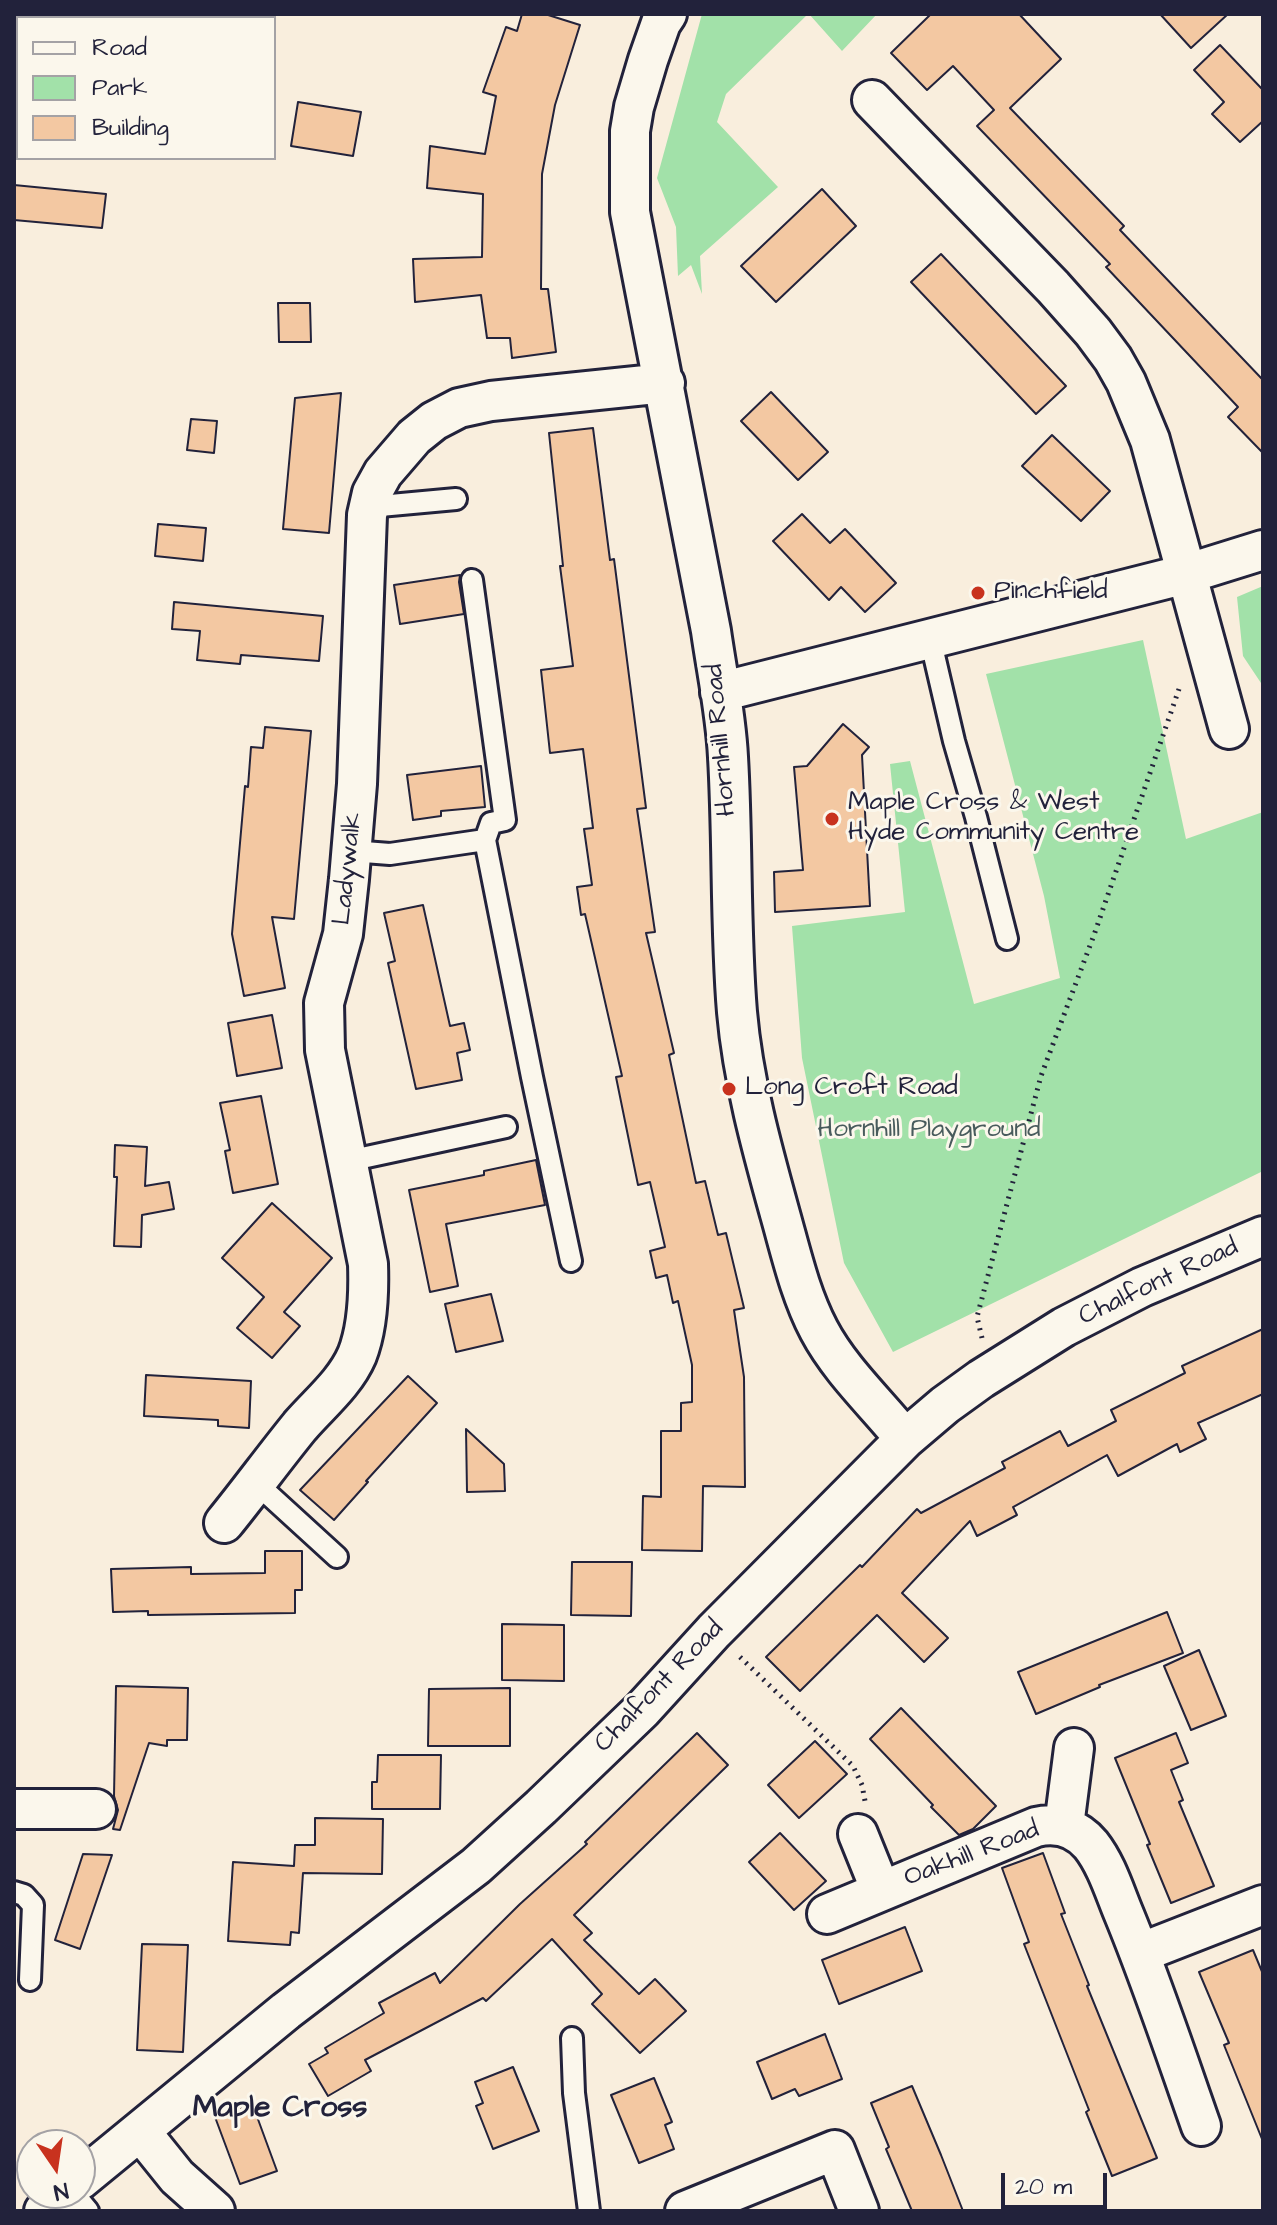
<!DOCTYPE html>
<style>
body{margin:0}
#map{position:relative;width:1277px;height:2225px;overflow:hidden;background:#f9eedd;font-family:"Architects Daughter",sans-serif}
canvas{display:block}
.frame{position:absolute;inset:0;border:16px solid #22223b;pointer-events:none}
.legend{position:absolute;left:16px;top:16px;width:260px;height:144px;box-sizing:border-box;background:#fbf7ec;border:2px solid #a4a2a5;margin:0;padding:10px 14px;list-style:none;font-size:24px;color:#22223b}
.legend li{display:flex;align-items:center;gap:16px;height:40px}
.legend b{width:40px;border:2px solid #a4a2a5}
.north{position:absolute;left:16px;top:2129px;width:80px;height:80px;box-sizing:border-box;background:#fbf7ec;border:2px solid #a4a2a5;border-radius:50%;rotate:167deg;font-size:22px;font-weight:700;line-height:32px;text-align:center;color:#22223b}
.north::after{content:'';display:block;margin:auto;width:28px;height:36px;background:#c8321e;clip-path:polygon(50% 0,100% 100%,50% 72%,0 100%)}
.scale{position:absolute;left:1001px;top:2173px;width:106px;height:36px;box-sizing:border-box;border:4px solid #22223b;border-top:0;padding-left:10px;font-size:24px;line-height:28px;white-space:nowrap;color:#22223b;-webkit-text-stroke:6px #fbf7ec;paint-order:stroke}
</style>
<div id="map">
<canvas width="1277" height="2225"></canvas>
<div class="frame"></div>
<ul class="legend">
<li><b style="height:10px;background:#fbf7ec"></b>Road</li>
<li><b style="height:22px;background:#a2e1a9"></b>Park</li>
<li><b style="height:22px;background:#f3c8a2"></b>Building</li>
</ul>
<div class="north">N</div>
<div class="scale">20 m</div>
</div>
<script>
const context = document.querySelector('canvas').getContext('2d');
context.lineJoin = 'round';
function fill(path, color) { context.fillStyle = color; context.fill(path, 'evenodd'); }
function stroke(path, color, width, dash) { context.strokeStyle = color; context.lineWidth = width; context.lineCap = dash ? 'butt' : 'round'; context.setLineDash(dash || []); context.stroke(path); }
function label(font, color, halo, rows, align = 'center') {
  context.font = font + ' "Architects Daughter",sans-serif'; context.lineWidth = 6; context.setLineDash([]); context.textBaseline = 'middle'; context.strokeStyle = halo; context.fillStyle = color; for (const [text, x, y, turn = 0] of rows) {
    context.save(); context.translate(x, y); context.rotate((+turn || 0) * Math.PI / 180); context.textAlign = isNaN(turn) ? turn : align; if (halo) context.strokeText(text, 0, 0); context.fillText(text, 0, 0); context.restore();
  }
}
fill(new Path2D(`
 M 702,14 L 808,14 L 726,94 L 717,122 L 778,187 L 700,256 L 702,294 L 691,265 L 678,276 L 676,227 L 657,178 Z
 M 809,14 L 877,14 L 842,51 Z
 M 1263,586 L 1263,686 L 1243,656 L 1237,597 Z
 M 1143,640 L 1186,839 L 1263,812 L 1263,1171 L 893,1352 L 844,1263 L 802,1058 L 792,926 L 905,912 L 890,764 L 910,761 L 974,1004 L 1060,978 L 1044,896 L 986,674 Z`), '#a2e1a9');
const building = new Path2D(`
 M 522,14 L 545,14 L 580,25 L 555,105 L 542,174 L 541,289 L 548,289 L 556,352 L 512,358 L 510,338 L 487,338 L 481,295 L 415,302 L 413,259 L 482,257 L 483,194 L 427,188 L 430,146 L 485,154 L 496,96 L 483,92 L 506,27 L 517,31 Z
 M 931,14 L 1019,14 L 1061,59 L 1010,108 L 1124,226 L 1120,230 L 1263,380 L 1263,453 L 1228,417 L 1238,407 L 1106,267 L 1110,264 L 977,126 L 994,110 L 953,66 L 927,90 L 891,53 Z
 M 1160,14 L 1228,14 L 1191,48 Z
 M 1220,45 L 1263,90 L 1263,121 L 1240,142 L 1212,114 L 1224,102 L 1194,70 Z
 M 298,102 L 361,112 L 353,156 L 291,146 Z
 M 14,185 L 106,194 L 102,228 L 14,220 Z
 M 822,189 L 856,226 L 776,302 L 741,266 Z
 M 941,254 L 1066,386 L 1036,414 L 911,282 Z
 M 278,303 L 310,303 L 311,342 L 279,342 Z
 M 771,392 L 828,452 L 798,480 L 741,421 Z
 M 341,393 L 329,533 L 283,529 L 295,398 Z
 M 191,419 L 217,421 L 214,453 L 187,450 Z
 M 593,428 L 610,560 L 614,559 L 646,808 L 637,809 L 655,932 L 646,933 L 674,1053 L 669,1055 L 696,1183 L 705,1181 L 718,1235 L 726,1233 L 744,1308 L 734,1310 L 744,1377 L 745,1487 L 703,1486 L 702,1551 L 642,1550 L 643,1496 L 661,1497 L 661,1431 L 681,1431 L 681,1403 L 692,1402 L 692,1365 L 678,1301 L 673,1303 L 667,1275 L 656,1278 L 650,1251 L 665,1247 L 650,1182 L 638,1185 L 616,1077 L 622,1076 L 585,914 L 581,915 L 577,887 L 592,885 L 584,829 L 593,828 L 583,749 L 550,753 L 541,670 L 573,666 L 560,566 L 563,566 L 549,433 Z
 M 1052,435 L 1110,491 L 1081,521 L 1022,466 Z
 M 802,514 L 830,543 L 845,529 L 896,583 L 865,612 L 841,587 L 829,600 L 773,541 Z
 M 158,524 L 206,528 L 203,561 L 155,556 Z
 M 460,575 L 459,582 L 464,614 L 400,624 L 394,585 Z
 M 174,602 L 323,616 L 319,661 L 241,655 L 240,664 L 197,660 L 200,631 L 172,629 Z
 M 843,724 L 869,747 L 862,755 L 870,906 L 775,912 L 774,872 L 803,870 L 794,767 L 807,766 Z
 M 265,727 L 311,731 L 294,919 L 272,917 L 285,988 L 244,996 L 232,934 L 245,786 L 248,787 L 251,747 L 263,748 Z
 M 481,766 L 485,807 L 441,811 L 441,816 L 413,820 L 407,775 Z
 M 423,905 L 450,1026 L 464,1023 L 470,1050 L 457,1053 L 462,1080 L 416,1089 L 388,963 L 395,961 L 384,913 Z
 M 272,1015 L 282,1068 L 237,1076 L 228,1023 Z
 M 261,1096 L 278,1184 L 233,1193 L 225,1151 L 230,1150 L 220,1103 Z
 M 115,1145 L 147,1147 L 145,1186 L 169,1182 L 174,1209 L 142,1215 L 141,1247 L 114,1246 L 117,1177 L 114,1177 Z
 M 536,1160 L 545,1205 L 446,1224 L 458,1286 L 430,1292 L 409,1190 L 484,1175 L 484,1171 Z
 M 272,1203 L 332,1258 L 284,1312 L 300,1326 L 272,1358 L 237,1328 L 264,1297 L 222,1258 Z
 M 491,1294 L 503,1341 L 456,1352 L 445,1304 Z
 M 1263,1329 L 1263,1394 L 1198,1423 L 1206,1439 L 1180,1452 L 1177,1444 L 1118,1476 L 1107,1455 L 1013,1507 L 1017,1515 L 977,1536 L 970,1521 L 902,1593 L 948,1638 L 924,1662 L 877,1615 L 800,1691 L 766,1657 L 860,1565 L 862,1567 L 917,1509 L 921,1513 L 1005,1468 L 1002,1462 L 1060,1431 L 1068,1446 L 1116,1421 L 1111,1410 L 1185,1373 L 1182,1366 Z
 M 146,1375 L 251,1381 L 249,1428 L 218,1426 L 218,1420 L 144,1416 Z
 M 408,1376 L 437,1403 L 366,1481 L 368,1482 L 334,1520 L 300,1490 Z
 M 466,1429 L 504,1464 L 505,1491 L 467,1492 Z
 M 265,1551 L 302,1551 L 302,1590 L 295,1590 L 295,1613 L 148,1615 L 148,1611 L 113,1612 L 111,1569 L 191,1567 L 191,1574 L 265,1573 Z
 M 572,1562 L 632,1562 L 631,1616 L 571,1615 Z
 M 1167,1612 L 1183,1653 L 1099,1685 L 1100,1687 L 1036,1714 L 1018,1672 Z
 M 502,1624 L 564,1625 L 564,1681 L 502,1680 Z
 M 1199,1650 L 1226,1716 L 1191,1730 L 1164,1666 Z
 M 116,1686 L 188,1688 L 187,1740 L 167,1740 L 167,1746 L 149,1743 L 120,1830 L 113,1829 L 118,1810 L 114,1796 Z
 M 510,1688 L 510,1746 L 428,1746 L 429,1689 Z
 M 901,1708 L 996,1806 L 973,1829 L 959,1835 L 931,1807 L 933,1805 L 870,1739 Z
 M 697,1733 L 728,1765 L 574,1915 L 592,1933 L 584,1940 L 639,1994 L 655,1979 L 686,2011 L 640,2053 L 592,2004 L 602,1994 L 552,1939 L 486,2001 L 483,1998 L 365,2060 L 371,2071 L 328,2096 L 309,2064 L 328,2053 L 325,2048 L 384,2013 L 379,2003 L 435,1973 L 440,1983 L 520,1904 L 587,1844 L 585,1842 Z
 M 1176,1733 L 1188,1763 L 1171,1770 L 1183,1800 L 1179,1802 L 1214,1886 L 1171,1903 L 1147,1845 L 1150,1844 L 1115,1758 Z
 M 815,1741 L 847,1774 L 799,1818 L 768,1785 Z
 M 378,1755 L 441,1755 L 440,1809 L 372,1809 L 372,1782 L 377,1782 Z
 M 315,1818 L 383,1819 L 382,1874 L 303,1873 L 299,1933 L 291,1932 L 290,1945 L 228,1941 L 233,1862 L 294,1866 L 295,1845 L 315,1845 Z
 M 780,1833 L 826,1881 L 794,1910 L 749,1862 Z
 M 1043,1853 L 1065,1913 L 1061,1914 L 1089,1985 L 1087,1986 L 1157,2158 L 1112,2176 L 1086,2112 L 1089,2110 L 1024,1944 L 1029,1942 L 1002,1868 Z
 M 83,1854 L 112,1855 L 80,1949 L 55,1940 Z
 M 905,1927 L 922,1971 L 839,2004 L 822,1960 Z
 M 142,1944 L 188,1945 L 183,2052 L 137,2050 Z
 M 1253,1950 L 1263,1974 L 1262,2139 L 1224,2045 L 1229,2043 L 1199,1972 Z
 M 825,2034 L 842,2079 L 799,2096 L 795,2089 L 772,2099 L 757,2062 Z
 M 513,2067 L 539,2131 L 493,2149 L 476,2106 L 483,2103 L 475,2082 Z
 M 654,2078 L 672,2122 L 665,2125 L 674,2149 L 639,2163 L 611,2095 Z
 M 912,2086 L 941,2155 L 963,2211 L 912,2211 L 886,2149 L 889,2147 L 871,2103 Z
 M 252,2103 L 277,2171 L 240,2184 L 215,2117 Z`);
fill(building, '#f3c8a2');
stroke(building, '#22223b', 2);
const lane = new Path2D(`
 M 369,507 L 456,499
 M 472,580 L 505,820 L 491,823 L 485,840 L 532,1077 L 571,1261
 M 930,638 L 954,741 L 976,817 L 1007,939
 M 351,851 L 390,854 L 485,840
 M 348,1161 L 506,1127
 M 256,1483 L 337,1557
 M 14,1892 L 24,1895 L 33,1905 L 30,1980
 M 572,2038 L 574,2093 L 589,2211
 M 73,2193 L 88,2211`);
const street = new Path2D(`
 M 667,14 L 661,23 L 648,60 L 634,107 L 630,131 L 630,212 L 711,631 C 717,673 726,715 728,757 C 733,842 730,928 737,1012 C 743,1081 762,1149 780,1214 C 791,1253 800,1294 819,1330 C 840,1370 877,1404 905,1439
 M 872,100 L 1053,287 L 1093,332 L 1113,359 L 1126,382 L 1150,440 L 1229,729
 M 720,692 L 1186,574 L 1263,550
 M 224,1523 C 250,1491 274,1458 300,1426 C 319,1404 345,1383 357,1355 C 368,1327 369,1293 368,1264 L 325,1050 L 324,1003 L 343,934 L 349,879 L 357,784 L 367,515 L 372,493 L 383,473 L 414,437 L 434,421 L 459,408 L 491,401 L 665,383
 M 14,1809 L 96,1809
 M 1064,1826 L 1074,1748
 M 858,1834 L 881,1891
 M 827,1914 L 1036,1827 C 1057,1822 1077,1828 1091,1845 C 1106,1864 1114,1890 1123,1912 C 1152,1982 1176,2055 1201,2126
 M 1140,1953 L 1263,1905
 M 140,2131 L 177,2177 L 215,2211
 M 80,2180 L 286,2011 L 476,1866 L 541,1807 L 642,1710 L 714,1631 L 905,1439 L 945,1405 L 981,1379 L 1064,1327 L 1142,1287 L 1263,1236
 M 44,2211 L 64,2193
 M 685,2211 L 835,2150 L 859,2211`);
stroke(lane, '#22223b', 26);
stroke(street, '#22223b', 44);
stroke(new Path2D(`
 M 982,1338 L 977,1317 L 1041,1076 L 1094,935 L 1179,689
 M 740,1657 L 853,1766 L 862,1785 L 865,1801`), '#22223b', 5, [2, 6]);
stroke(lane, '#fbf7ec', 20);
stroke(street, '#fbf7ec', 38);
for (const [x, y, r, color] of [
 [978,593,8,"#c8321e"],
 [832,819,8,"#c8321e"],
 [729,1089,8,"#c8321e"]
]) { const dot = new Path2D(); dot.arc(x, y, r, 0, 2 * Math.PI); context.fillStyle = color; context.fill(dot); stroke(dot, '#fbf7ec', 3); }
label('26px', '#22223b', '#fbf7ec', [
 ["Pinchfield",994,593],
 ["Maple Cross & West",848,804],
 ["Hyde Community Centre",848,834],
 ["Long Croft Road",745,1089]
], 'left');
label('26px', '#22223b', '#fbf7ec', [
 ["Hornhill Road",722,740,-95],
 ["Ladywalk",349,869,-84],
 ["Chalfont Road",1159,1283,-25],
 ["Chalfont Road",660,1687,-46],
 ["Oakhill Road",972,1855,-21]
]);
label('26px', '#485b5c', '#fbf7ec', [
 ["Hornhill Playground",929,1131]
]);
label('bold 30px', '#22223b', '#fbf7ec', [
 ["Maple Cross",280,2110]
]);
</script>
